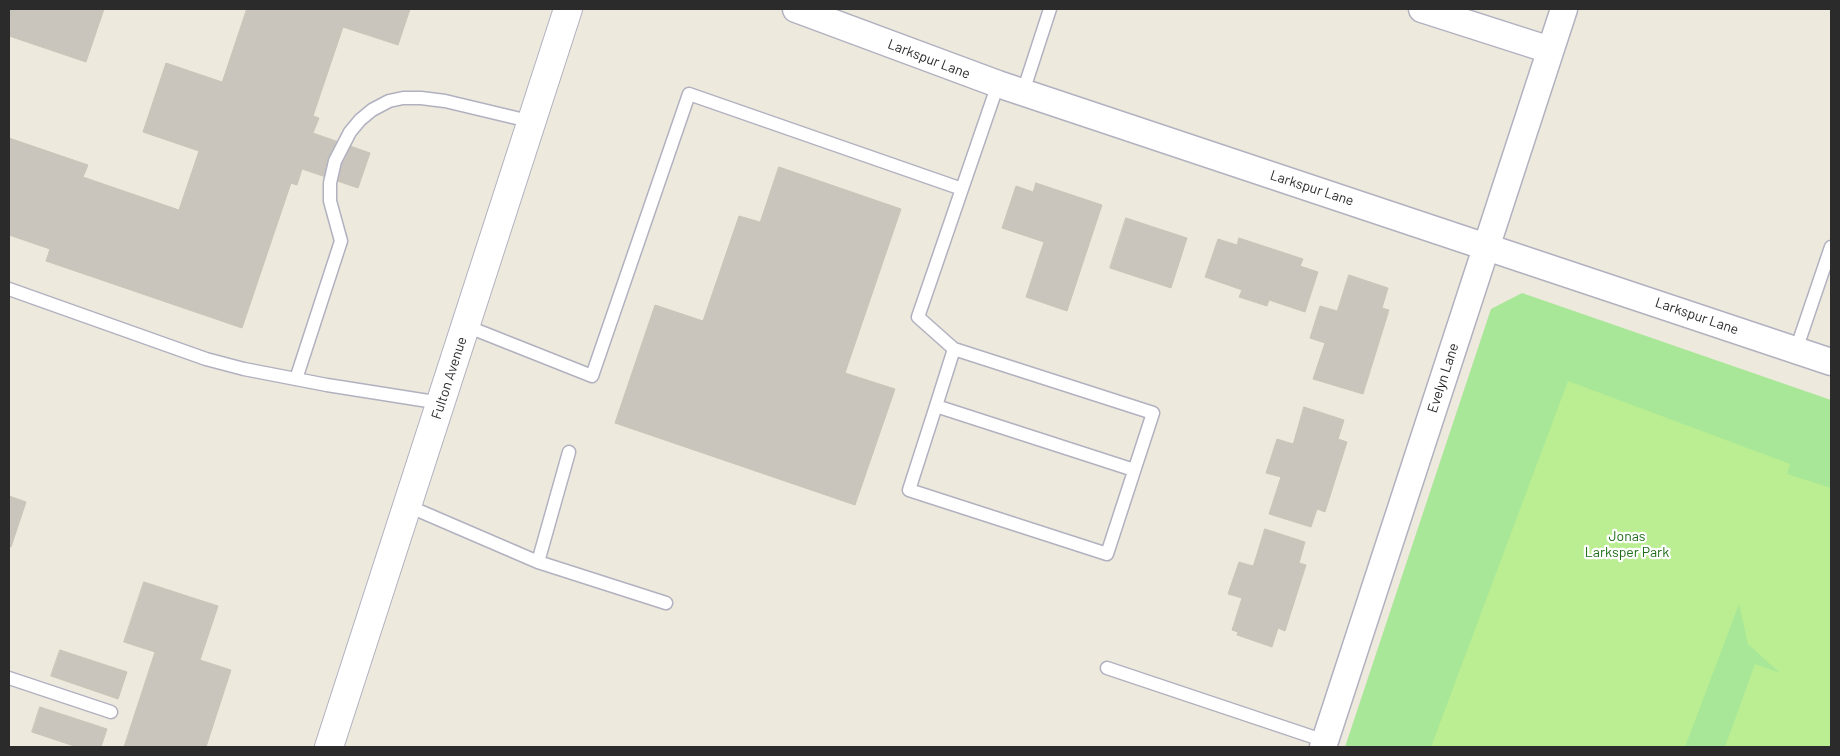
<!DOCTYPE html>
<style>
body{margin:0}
#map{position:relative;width:1840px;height:756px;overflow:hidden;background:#eee9dd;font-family:Barlow,sans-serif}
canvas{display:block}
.frame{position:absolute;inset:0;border:10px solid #2b2b2b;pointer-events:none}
</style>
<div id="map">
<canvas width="1840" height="756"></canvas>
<div class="frame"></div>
</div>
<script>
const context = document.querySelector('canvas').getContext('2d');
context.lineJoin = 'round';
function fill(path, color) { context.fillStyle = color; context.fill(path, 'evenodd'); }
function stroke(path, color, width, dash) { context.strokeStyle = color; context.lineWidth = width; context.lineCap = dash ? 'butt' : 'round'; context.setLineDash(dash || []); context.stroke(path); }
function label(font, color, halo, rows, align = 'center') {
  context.font = font + ' Barlow,sans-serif'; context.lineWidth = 4.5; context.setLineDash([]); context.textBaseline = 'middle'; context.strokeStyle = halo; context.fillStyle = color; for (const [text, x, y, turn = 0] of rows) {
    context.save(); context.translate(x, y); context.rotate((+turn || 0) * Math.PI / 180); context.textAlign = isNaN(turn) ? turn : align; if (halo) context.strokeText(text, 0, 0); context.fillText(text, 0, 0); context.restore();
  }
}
fill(new Path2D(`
 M 1522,293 L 1831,400 L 1831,747 L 1345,747 L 1491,309 Z`), '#a8e797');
fill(new Path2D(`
 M 1568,381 L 1790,464 L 1787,474 L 1831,488 L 1831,747 L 1725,747 L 1755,664 L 1780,673 L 1748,644 L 1739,604 L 1685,747 L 1431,747 Z`), '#bbee92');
const building = new Path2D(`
 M 9,9 L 104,9 L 86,62 L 9,36 Z
 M 247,9 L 410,9 L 398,45 L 343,27 L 313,116 L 319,118 L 313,133 L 370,153 L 358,188 L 302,169 L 297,185 L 291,183 L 242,328 L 46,261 L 50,249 L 9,235 L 9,138 L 88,165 L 83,177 L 179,210 L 199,151 L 143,132 L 166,63 L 222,82 Z
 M 779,167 L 901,209 L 845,373 L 895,389 L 855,505 L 615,423 L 655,305 L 703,321 L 739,216 L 760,222 Z
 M 1036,183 L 1102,205 L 1067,311 L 1026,297 L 1044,242 L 1002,228 L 1016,186 L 1033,192 Z
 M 1126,218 L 1187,238 L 1171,288 L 1110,268 Z
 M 1239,238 L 1303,259 L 1300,266 L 1318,272 L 1305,312 L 1269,300 L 1267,306 L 1239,297 L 1242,290 L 1205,277 L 1218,239 L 1237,245 Z
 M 1349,275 L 1388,288 L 1382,308 L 1389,310 L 1363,394 L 1313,379 L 1325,343 L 1310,338 L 1320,306 L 1337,311 Z
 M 1304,407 L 1344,420 L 1338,439 L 1347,442 L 1325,512 L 1317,509 L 1311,527 L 1269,514 L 1281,477 L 1266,473 L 1277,439 L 1293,444 Z
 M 9,496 L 26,502 L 11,547 L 9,546 Z
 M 1265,529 L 1305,542 L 1299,563 L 1306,565 L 1285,631 L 1278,628 L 1272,647 L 1237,635 L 1238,632 L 1232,630 L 1242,598 L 1228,594 L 1239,562 L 1253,566 Z
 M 144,582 L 218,606 L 200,660 L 231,670 L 206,747 L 124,747 L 155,652 L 124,642 Z
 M 60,650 L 127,672 L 118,699 L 51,676 Z
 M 40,707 L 107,729 L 101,747 L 77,747 L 32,732 Z`);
fill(building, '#c9c5bc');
stroke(building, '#c9c5b6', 1);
const lane = new Path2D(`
 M 1023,92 L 1050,9
 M 9,289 L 206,359 L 244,369 L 327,385 L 441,403
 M 466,326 L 592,376 L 689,94 L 962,189
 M 954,349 L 936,406 L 1134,470
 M 1796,350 L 1831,247
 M 296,379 L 341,241 L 330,201 L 330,183 L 335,161 L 350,132 L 360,120 L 372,110 L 389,101 L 403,98 L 421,98 L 445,101 L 533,122
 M 936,406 L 909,490 L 1107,554 L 1153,413 L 954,349 L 918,317 L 998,84
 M 408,506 L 538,562 L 569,452
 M 538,562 L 666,603
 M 1107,668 L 1325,741
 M 9,678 L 111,712`);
const street = new Path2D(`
 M 796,9 L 998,84 L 1831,362
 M 1422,9 L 1550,50
 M 1323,747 L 1564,9`);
const secondary = new Path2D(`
 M 329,747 L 568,9`);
stroke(lane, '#b1b1c0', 15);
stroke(street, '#b1b1c0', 29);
stroke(secondary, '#b1b1c0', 30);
stroke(lane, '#fff', 12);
stroke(street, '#fff', 26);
stroke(secondary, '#fff', 28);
label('14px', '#2b2b2b', '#fff', [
 ["Larkspur Lane",929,59,21],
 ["Larkspur Lane",1312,188,18],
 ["Larkspur Lane",1697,316,19],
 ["Fulton Avenue",449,378,-72],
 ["Evelyn Lane",1443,378,-72]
]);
label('14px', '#1d6d17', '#fff', [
 ["Jonas",1627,536],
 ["Larksper Park",1627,552]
]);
</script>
